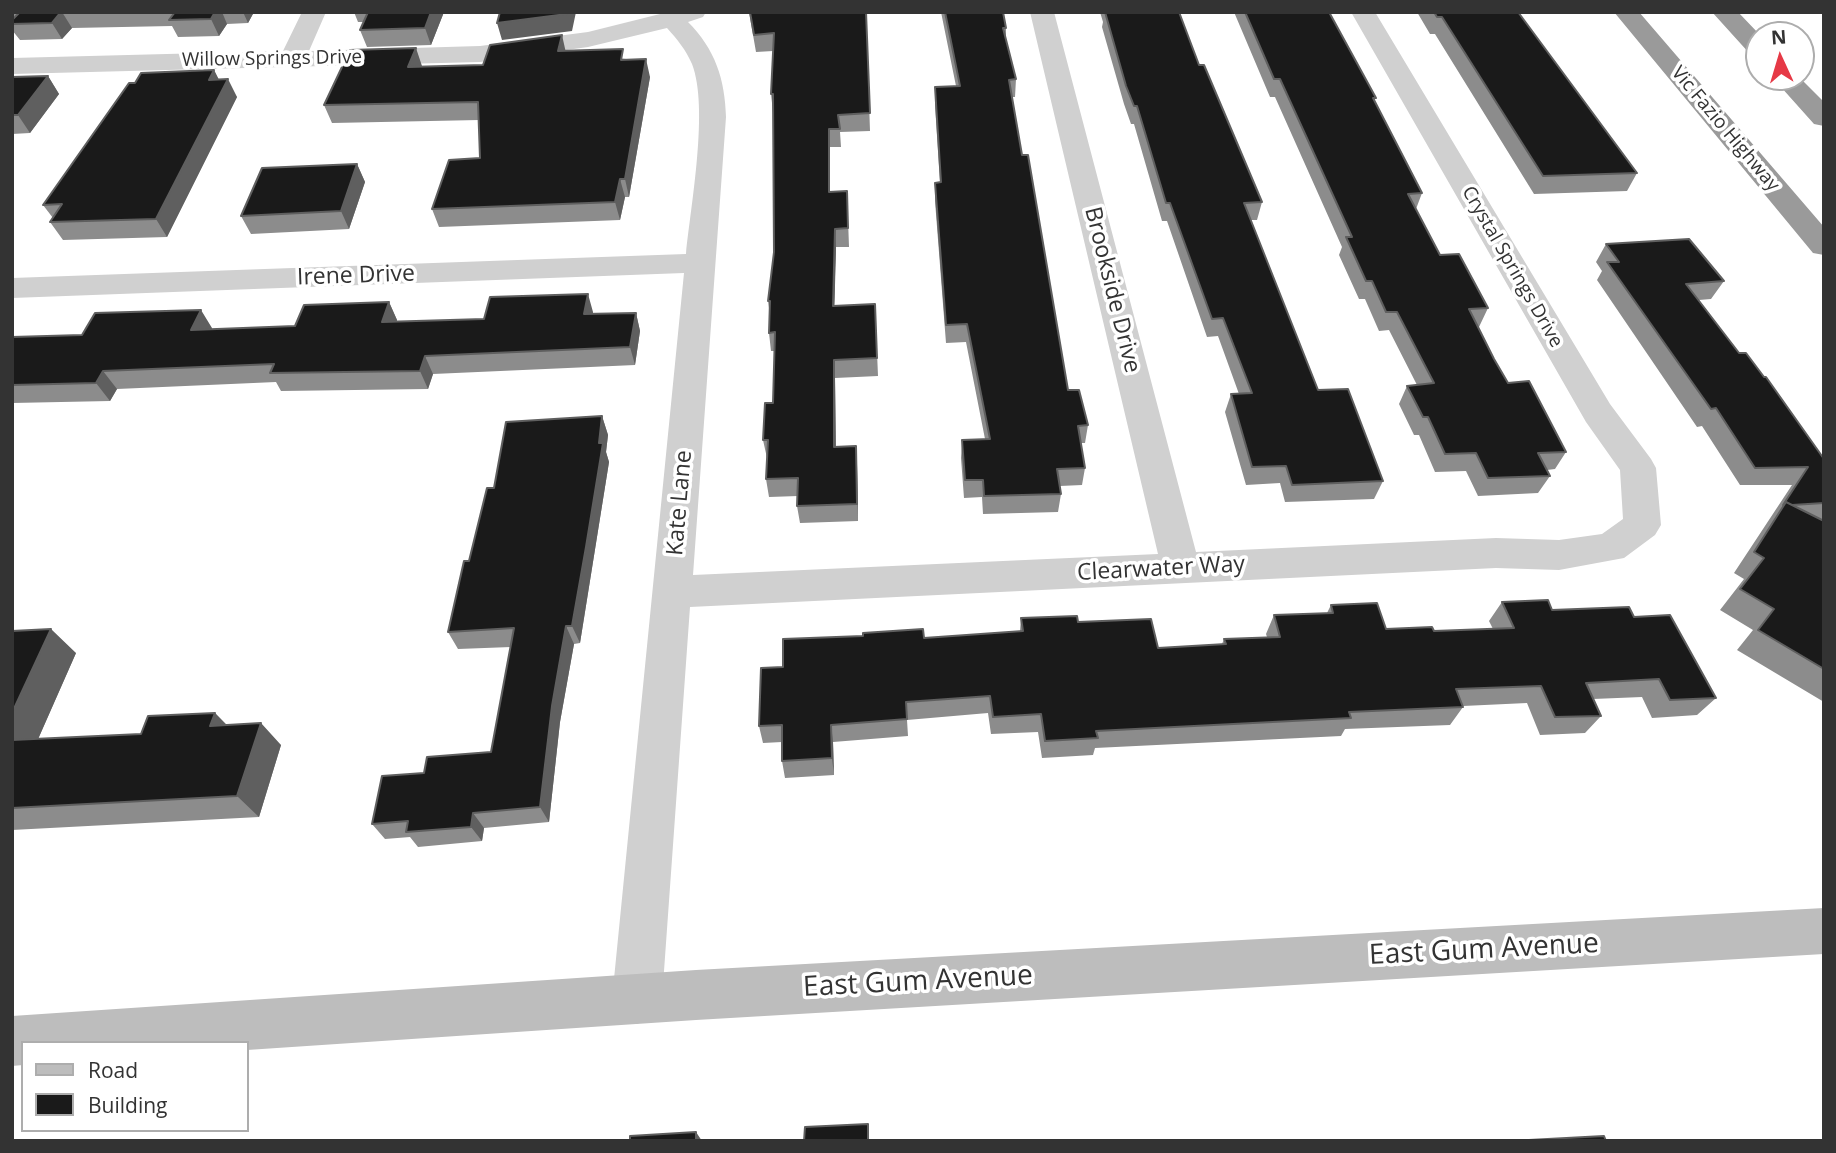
<!DOCTYPE html>
<style>
body{margin:0}
#map{position:relative;width:1836px;height:1153px;overflow:hidden;background:#fff;font-family:"Open Sans",sans-serif}
canvas{display:block}
.frame{position:absolute;inset:0;border:14px solid #333;pointer-events:none}
.legend{position:absolute;left:21px;top:1041px;width:228px;height:91px;box-sizing:border-box;background:#fff;border:2px solid #adadad;margin:0;padding:9px 12px;list-style:none;font-size:21px;color:#333}
.legend li{display:flex;align-items:center;gap:14px;height:35px}
.legend b{width:35px;border:2px solid #adadad}
.north{position:absolute;left:1745px;top:21px;width:70px;height:70px;box-sizing:border-box;background:#fff;border:2px solid #adadad;border-radius:50%;rotate:356deg;font-size:19px;font-weight:700;line-height:28px;text-align:center;color:#333}
.north::after{content:'';display:block;margin:auto;width:24px;height:32px;background:#e63946;clip-path:polygon(50% 0,100% 100%,50% 72%,0 100%)}
</style>
<div id="map">
<canvas width="1836" height="1153"></canvas>
<div class="frame"></div>
<ul class="legend">
<li><b style="height:9px;background:#bdbdbd"></b>Road</li>
<li><b style="height:19px;background:#1a1a1a"></b>Building</li>
</ul>
<div class="north">N</div>
</div>
<script>
const context = document.querySelector('canvas').getContext('2d');
context.lineJoin = 'round';
function fill(path, color) { context.fillStyle = color; context.fill(path, 'evenodd'); }
function stroke(path, color, width, dash) { context.strokeStyle = color; context.lineWidth = width; context.lineCap = dash ? 'butt' : 'round'; context.setLineDash(dash || []); context.stroke(path); }
function label(font, color, halo, rows, align = 'center') {
  context.font = font + ' "Open Sans",sans-serif'; context.lineWidth = 7; context.setLineDash([]); context.textBaseline = 'middle'; context.strokeStyle = halo; context.fillStyle = color; for (const [text, x, y, turn = 0] of rows) {
    context.save(); context.translate(x, y); context.rotate((+turn || 0) * Math.PI / 180); context.textAlign = isNaN(turn) ? turn : align; if (halo) context.strokeText(text, 0, 0); context.fillText(text, 0, 0); context.restore();
  }
}
fill(new Path2D(`
 M 302,12 L 326,12 L 309,51 L 480,46 L 588,32 L 668,12 L 706,12 L 703,17 L 688,22 C 715,49 725,79 726,117 L 693,575 L 1158,554 L 1030,12 L 1054,12 L 1196,552 L 1496,538 L 1559,540 L 1602,534 L 1623,519 L 1620,470 L 1586,422 L 1351,12 L 1375,12 L 1610,404 L 1651,459 L 1656,468 L 1661,525 L 1655,535 L 1624,558 L 1559,570 L 1496,568 L 690,607 L 662,999 L 654,1016 L 637,1024 L 620,1016 L 612,999 L 684,273 L 12,298 L 12,278 L 686,254 C 691,204 709,108 692,64 C 686,50 677,39 667,28 L 588,47 L 480,62 L 12,74 L 12,58 L 283,51 Z`), '#d0d0d0');
fill(new Path2D(`
 M 1824,908 L 1824,954 L 696,1020 L 247,1050 L 247,1043 L 23,1043 L 23,1065 L 12,1066 L 12,1016 L 696,970 Z`), '#bdbdbd');
fill(new Path2D(`
 M 1614,12 L 1639,12 L 1824,227 L 1824,255 L 1813,253 Z
 M 1712,12 L 1738,12 L 1760,35 L 1759,57 L 1750,54 Z
 M 1772,77 L 1799,77 L 1824,102 L 1824,126 L 1814,124 Z`), '#9a9a9a');
fill(new Path2D(`
 M 12,12 L 254,12 L 248,23 L 227,24 L 219,36 L 178,37 L 172,26 L 72,28 L 62,39 L 20,40 L 12,30 Z
 M 354,12 L 444,12 L 431,45 L 367,47 L 360,30 L 364,22 L 358,22 Z
 M 749,12 L 866,12 L 870,131 L 840,132 L 841,147 L 830,147 L 830,192 L 847,191 L 849,247 L 836,247 L 834,306 L 875,304 L 878,376 L 835,378 L 836,447 L 857,464 L 858,521 L 800,523 L 797,506 L 798,496 L 769,497 L 766,479 L 767,458 L 763,440 L 773,403 L 775,351 L 771,351 L 769,333 L 770,315 L 768,301 L 774,252 L 773,112 L 771,94 L 773,51 L 756,52 Z
 M 941,12 L 1003,12 L 1006,28 L 1006,39 L 1016,79 L 1015,97 L 1012,97 L 1022,155 L 1068,390 L 1088,425 L 1085,443 L 1081,443 L 1085,468 L 1082,485 L 1060,486 L 1061,494 L 1058,512 L 983,514 L 982,497 L 964,498 L 961,458 L 962,440 L 985,439 L 966,342 L 946,343 L 935,201 L 935,183 L 940,183 L 935,105 L 935,87 L 956,86 Z
 M 1100,12 L 1179,12 L 1199,65 L 1262,202 L 1257,220 L 1251,220 L 1318,390 L 1383,481 L 1374,499 L 1285,502 L 1280,483 L 1246,485 L 1225,412 L 1231,394 L 1239,394 L 1218,336 L 1207,337 L 1167,221 L 1162,221 L 1134,124 L 1131,124 L 1124,104 L 1102,27 L 1103,22 Z
 M 1234,12 L 1329,12 L 1376,98 L 1374,101 L 1422,193 L 1416,209 L 1440,255 L 1488,308 L 1479,327 L 1478,327 L 1494,359 L 1508,383 L 1566,452 L 1555,469 L 1547,470 L 1550,476 L 1538,493 L 1478,496 L 1466,471 L 1435,472 L 1419,435 L 1414,435 L 1399,404 L 1407,386 L 1417,385 L 1389,330 L 1379,331 L 1365,299 L 1359,299 L 1339,255 L 1342,247 L 1275,97 L 1270,97 Z
 M 1417,12 L 1518,12 L 1637,173 L 1627,191 L 1534,194 L 1435,34 L 1430,34 Z
 M 566,51 L 626,59 L 650,77 L 629,197 L 625,197 L 620,220 L 439,227 L 432,209 L 480,158 L 479,120 L 332,123 L 324,105 L 422,67 L 483,65 Z
 M 214,70 L 219,80 L 237,97 L 167,237 L 63,240 L 50,222 L 53,218 L 43,205 L 135,83 Z
 M 48,76 L 59,94 L 30,133 L 12,134 L 12,77 Z
 M 357,164 L 365,182 L 349,229 L 251,234 L 241,216 Z
 M 1606,244 L 1724,281 L 1711,299 L 1699,300 L 1739,353 L 1824,459 L 1824,520 L 1822,520 L 1824,521 L 1824,702 L 1737,650 L 1753,630 L 1720,610 L 1744,579 L 1734,573 L 1792,485 L 1740,485 L 1702,426 L 1697,427 L 1597,280 L 1602,271 L 1596,262 Z
 M 389,302 L 397,320 L 397,322 L 484,319 L 593,312 L 593,314 L 636,313 L 640,331 L 635,365 L 433,374 L 428,389 L 281,391 L 276,382 L 117,389 L 110,401 L 12,403 L 12,337 L 82,335 L 212,328 L 212,329 L 295,326 Z
 M 602,416 L 608,435 L 606,452 L 609,462 L 580,643 L 574,644 L 560,722 L 549,822 L 484,828 L 482,841 L 418,847 L 410,837 L 385,839 L 372,824 L 424,773 L 491,752 L 511,647 L 458,649 L 448,632 L 469,561 L 494,488 Z
 M 1502,602 L 1552,610 L 1634,617 L 1716,698 L 1697,715 L 1652,718 L 1642,697 L 1593,699 L 1601,716 L 1585,733 L 1540,735 L 1527,703 L 1463,706 L 1463,707 L 1450,725 L 1345,729 L 1341,736 L 1095,748 L 1093,755 L 1042,758 L 1038,732 L 991,734 L 988,713 L 907,720 L 908,736 L 833,742 L 834,775 L 785,778 L 782,761 L 782,742 L 763,743 L 759,726 L 783,667 L 924,638 L 1020,631 L 1021,618 L 1078,622 L 1158,648 L 1222,644 L 1224,639 L 1267,637 L 1266,634 L 1274,615 L 1327,613 L 1331,605 L 1386,629 L 1434,631 L 1493,629 L 1489,621 Z
 M 12,631 L 76,653 L 38,739 L 141,734 L 215,713 L 227,725 L 281,745 L 259,817 L 12,830 Z`), '#8c8c8c');
fill(new Path2D(`
 M 61,12 L 62,12 L 72,28 L 62,39 L 52,23 Z
 M 215,12 L 222,12 L 227,24 L 219,36 L 211,19 Z
 M 243,12 L 254,12 L 248,23 Z
 M 431,12 L 444,12 L 431,45 L 425,28 Z
 M 568,12 L 576,12 L 572,31 L 502,40 L 497,23 Z
 M 562,35 L 566,53 L 558,51 Z
 M 416,48 L 422,66 L 408,67 Z
 M 646,59 L 650,77 L 629,197 L 625,179 Z
 M 214,70 L 223,88 L 209,80 Z
 M 48,76 L 59,94 L 30,133 L 18,115 Z
 M 228,79 L 237,97 L 167,237 L 156,219 Z
 M 829,129 L 830,147 L 830,210 L 829,192 Z
 M 357,164 L 365,182 L 349,229 L 341,211 Z
 M 620,179 L 625,197 L 620,220 L 615,202 Z
 M 835,229 L 836,247 L 834,324 L 833,306 Z
 M 588,294 L 593,312 L 589,332 L 584,314 Z
 M 389,302 L 397,320 L 390,341 L 382,322 Z
 M 201,310 L 212,328 L 203,348 L 191,330 Z
 M 636,313 L 640,331 L 635,365 L 630,347 Z
 M 425,356 L 433,374 L 428,389 L 420,371 Z
 M 834,360 L 835,378 L 836,464 L 834,447 Z
 M 103,371 L 117,389 L 110,401 L 96,383 Z
 M 602,416 L 608,435 L 606,452 L 609,462 L 580,643 L 572,626 Z
 M 856,446 L 857,464 L 858,521 L 857,504 Z
 M 566,626 L 574,644 L 560,722 L 549,822 L 540,807 L 552,706 Z
 M 51,629 L 76,653 L 28,762 L 12,750 L 12,713 Z
 M 215,713 L 236,735 L 210,726 Z
 M 261,723 L 281,745 L 259,817 L 237,796 Z
 M 831,725 L 833,742 L 834,775 L 832,758 Z
 M 473,813 L 484,828 L 482,841 L 471,827 Z
 M 696,1132 L 702,1141 L 696,1141 Z`), '#5f5f5f');
const building = new Path2D(`
 M 12,12 L 61,12 L 52,23 L 12,24 L 12,20 L 19,13 Z
 M 175,12 L 215,12 L 211,19 L 169,20 Z
 M 368,12 L 431,12 L 425,28 L 360,30 Z
 M 500,12 L 568,12 L 567,14 L 497,23 Z
 M 750,12 L 866,12 L 870,113 L 838,115 L 840,129 L 829,129 L 829,192 L 847,191 L 848,228 L 835,229 L 833,306 L 875,304 L 877,358 L 834,360 L 834,447 L 856,446 L 857,504 L 797,506 L 798,478 L 766,479 L 768,440 L 763,440 L 765,403 L 773,403 L 775,332 L 769,333 L 770,301 L 768,301 L 774,252 L 773,94 L 771,94 L 774,33 L 754,35 Z
 M 945,12 L 1003,12 L 1006,28 L 1003,28 L 1016,79 L 1009,80 L 1022,155 L 1028,155 L 1068,390 L 1079,390 L 1088,425 L 1078,426 L 1085,468 L 1057,469 L 1061,494 L 984,496 L 983,480 L 965,480 L 962,440 L 990,439 L 967,324 L 946,325 L 935,183 L 941,182 L 935,87 L 960,86 Z
 M 1105,12 L 1179,12 L 1199,65 L 1204,65 L 1262,202 L 1244,203 L 1318,390 L 1348,389 L 1383,481 L 1292,485 L 1286,466 L 1252,467 L 1231,394 L 1252,393 L 1223,318 L 1212,319 L 1170,203 L 1166,203 L 1137,106 L 1134,106 L 1126,86 Z
 M 1245,12 L 1329,12 L 1376,98 L 1373,98 L 1422,193 L 1408,194 L 1440,255 L 1459,254 L 1488,308 L 1469,309 L 1494,359 L 1508,383 L 1529,381 L 1566,452 L 1538,453 L 1550,476 L 1488,478 L 1476,453 L 1445,454 L 1428,417 L 1423,417 L 1407,386 L 1434,383 L 1397,312 L 1386,312 L 1372,281 L 1366,281 L 1346,237 L 1352,237 L 1280,79 L 1274,79 Z
 M 1434,12 L 1518,12 L 1637,173 L 1543,176 L 1442,17 L 1437,17 Z
 M 562,35 L 558,51 L 623,49 L 621,60 L 646,59 L 625,179 L 620,179 L 615,202 L 432,209 L 449,160 L 480,158 L 478,102 L 324,105 L 350,50 L 416,48 L 408,67 L 483,65 L 490,45 Z
 M 214,70 L 209,80 L 228,79 L 156,219 L 50,222 L 62,204 L 43,205 L 129,83 L 135,83 L 141,73 Z
 M 48,76 L 18,115 L 12,115 L 12,77 Z
 M 357,164 L 341,211 L 241,216 L 262,168 Z
 M 1689,239 L 1724,281 L 1686,284 L 1739,353 L 1746,353 L 1764,377 L 1766,377 L 1824,459 L 1824,503 L 1792,505 L 1786,502 L 1783,505 L 1808,467 L 1755,468 L 1716,408 L 1711,409 L 1607,262 L 1619,262 L 1606,244 Z
 M 588,294 L 584,314 L 636,313 L 630,347 L 425,356 L 420,371 L 270,373 L 274,364 L 103,371 L 96,383 L 12,385 L 12,337 L 82,335 L 95,313 L 201,310 L 191,330 L 295,326 L 304,305 L 389,302 L 382,322 L 484,319 L 490,297 Z
 M 602,416 L 599,443 L 603,443 L 586,547 L 572,626 L 566,626 L 552,706 L 540,807 L 473,813 L 471,827 L 406,832 L 408,821 L 372,824 L 382,776 L 424,773 L 427,757 L 491,752 L 514,628 L 448,632 L 464,561 L 469,561 L 487,488 L 494,488 L 506,422 Z
 M 1786,502 L 1824,521 L 1824,669 L 1758,630 L 1774,609 L 1740,589 L 1764,558 L 1754,552 Z
 M 1548,600 L 1552,610 L 1629,607 L 1634,617 L 1670,615 L 1716,698 L 1670,700 L 1659,679 L 1586,683 L 1601,716 L 1555,717 L 1541,686 L 1456,689 L 1463,707 L 1349,712 L 1351,718 L 1096,731 L 1098,738 L 1045,741 L 1041,714 L 993,717 L 990,696 L 906,702 L 907,719 L 831,725 L 832,758 L 782,761 L 782,725 L 759,726 L 761,668 L 783,667 L 783,639 L 863,636 L 863,633 L 923,629 L 924,638 L 1023,631 L 1021,618 L 1077,616 L 1078,622 L 1151,619 L 1158,648 L 1226,644 L 1224,639 L 1280,637 L 1274,615 L 1333,613 L 1331,605 L 1377,603 L 1386,629 L 1432,627 L 1434,631 L 1514,628 L 1502,602 Z
 M 51,629 L 12,713 L 12,631 Z
 M 215,713 L 210,726 L 261,723 L 237,796 L 12,808 L 12,740 L 141,734 L 148,716 Z
 M 868,1124 L 868,1141 L 804,1141 L 805,1127 Z
 M 696,1132 L 696,1141 L 630,1141 L 630,1136 Z
 M 1604,1136 L 1606,1141 L 1510,1141 Z`);
fill(building, '#1a1a1a');
stroke(building, '#5f5f5f', 2);
label('19px', '#333', '#fff', [
 ["Willow Springs Drive",272,59,-1],
 ["Vic Fazio Highway",1725,129,50],
 ["Crystal Springs Drive",1512,267,60]
]);
label('23px', '#333', '#fff', [
 ["Irene Drive",356,276,-2],
 ["Brookside Drive",1112,290,76],
 ["Kate Lane",680,503,-85],
 ["Clearwater Way",1161,569,-3]
]);
label('28px', '#333', '#fff', [
 ["East Gum Avenue",1484,950,-3],
 ["East Gum Avenue",918,982,-3]
]);
</script>
